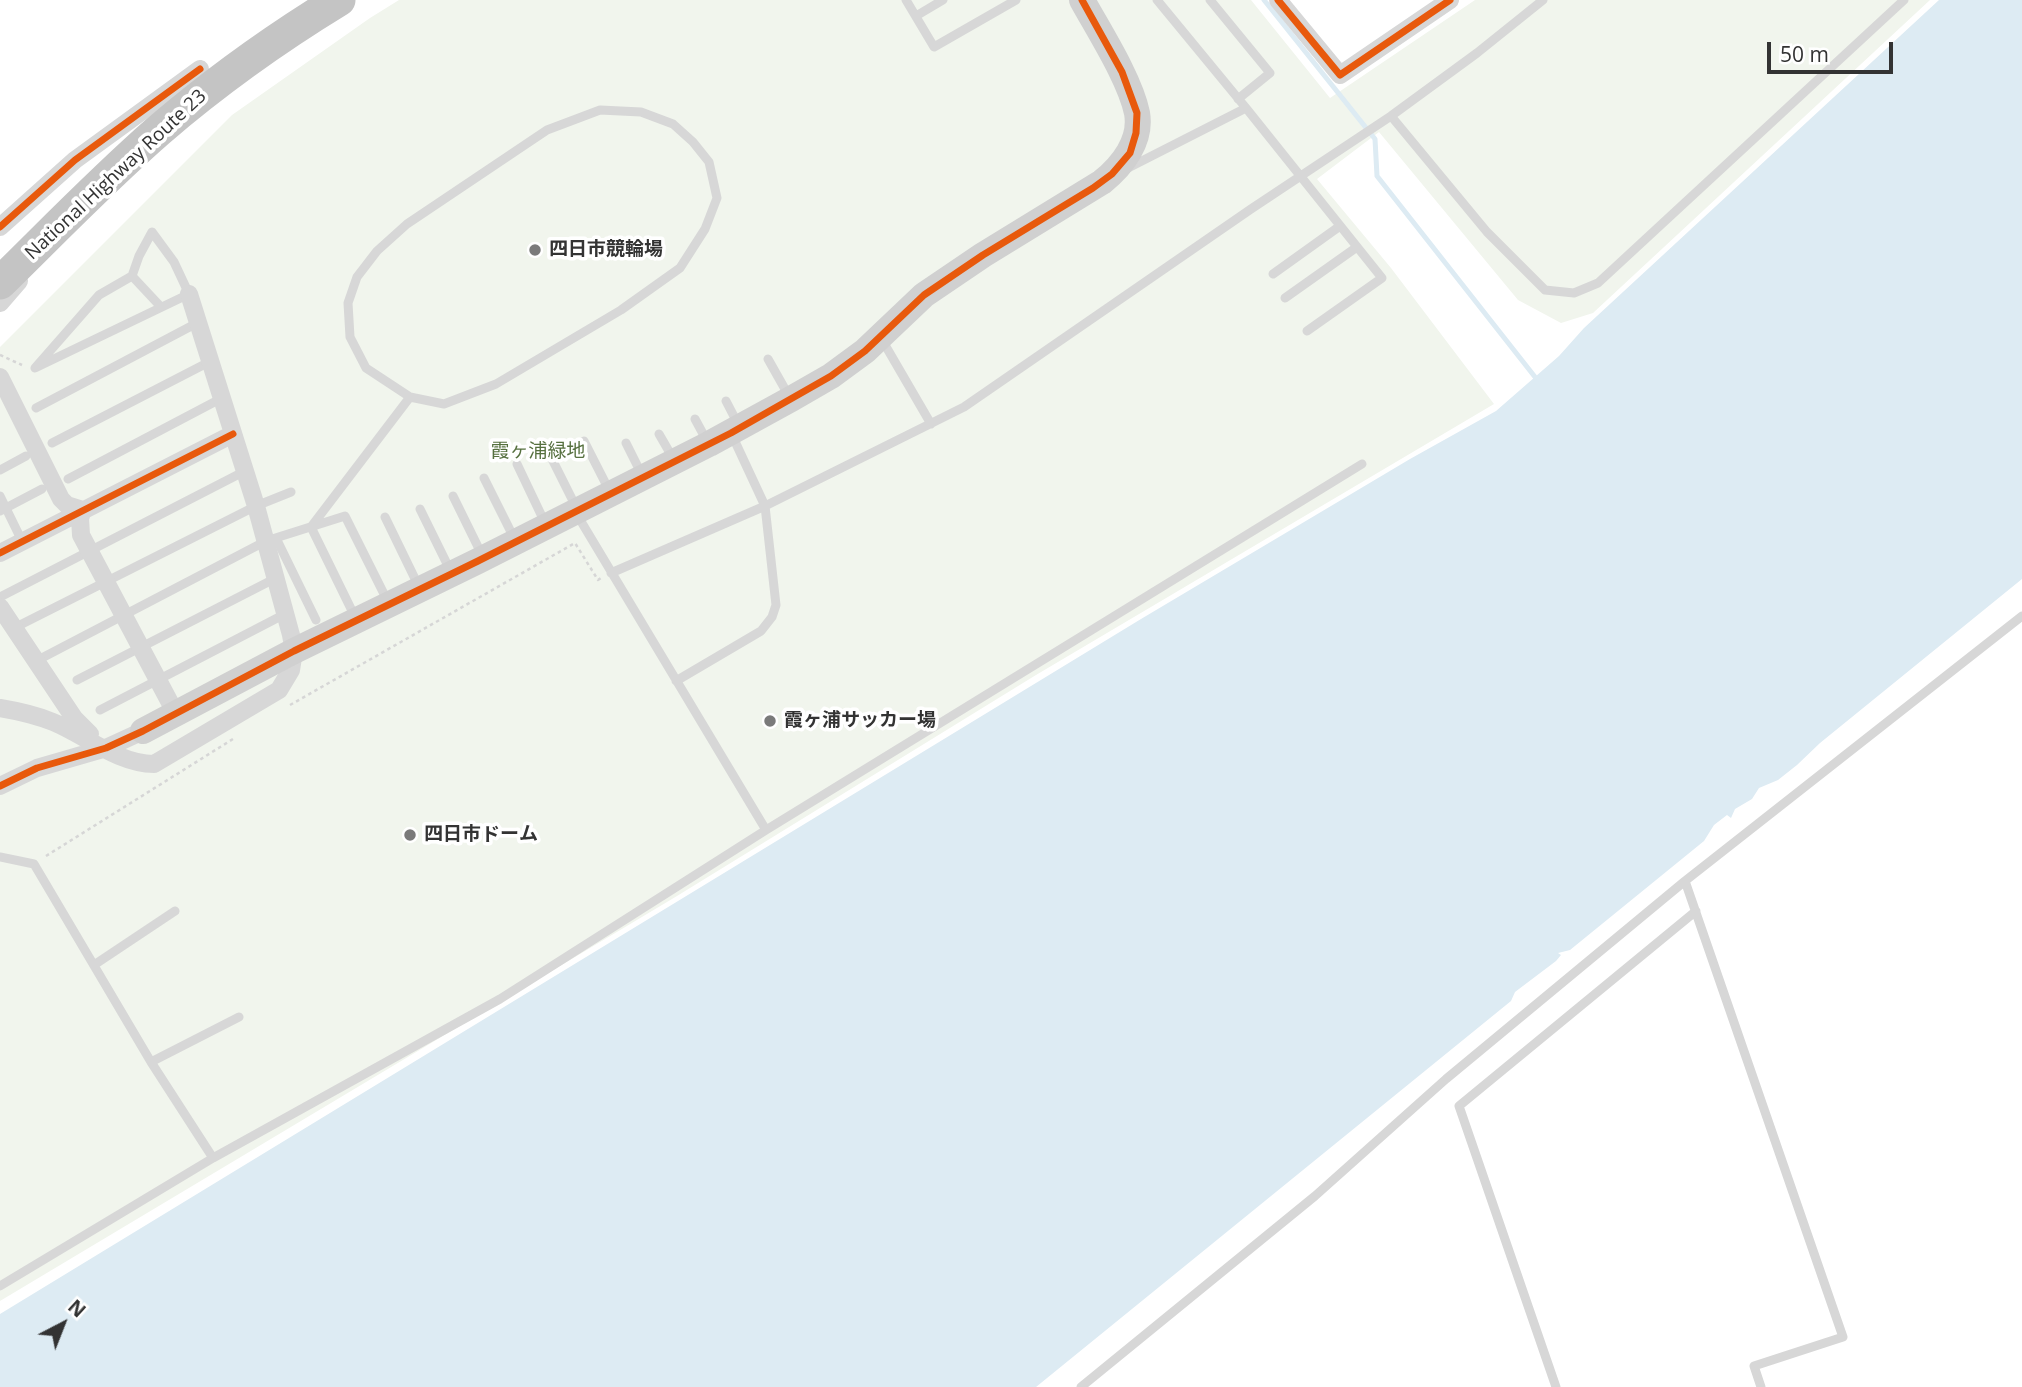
<!DOCTYPE html>
<meta charset="utf-8">
<style>
body{margin:0}
#map{position:relative;width:2022px;height:1387px;overflow:hidden;background:#fff;font-family:"Open Sans",sans-serif}
canvas{display:block}
.north{position:absolute;left:28px;top:1289px;width:70px;height:70px;-webkit-text-stroke:5px #fff;paint-order:stroke;rotate:42deg;font-size:19px;font-weight:700;line-height:28px;text-align:center;color:#333}
.north::after{content:'';display:block;margin:auto;width:24px;height:32px;background:#333;clip-path:polygon(50% 0,100% 100%,50% 72%,0 100%)}
.scale{position:absolute;left:1767px;top:42px;width:126px;height:32px;box-sizing:border-box;border:4px solid #333;border-top:0;padding-left:9px;font-size:21px;line-height:24px;white-space:nowrap;color:#333;-webkit-text-stroke:5px #fff;paint-order:stroke}
</style>
<div id="map">
<canvas width="2022" height="1387"></canvas>
<div class="north">N</div>
<div class="scale">50 m</div>
</div>
<script>
const context = document.querySelector('canvas').getContext('2d');
context.lineJoin = 'round';
function fill(path, color) { context.fillStyle = color; context.fill(path, 'evenodd'); }
function stroke(path, color, width, dash) { context.strokeStyle = color; context.lineWidth = width; context.lineCap = dash ? 'butt' : 'round'; context.setLineDash(dash || []); context.stroke(path); }
function label(font, color, halo, rows, align = 'center') {
  context.font = font + ' "Open Sans","Noto Sans JP",sans-serif'; context.lineWidth = 7; context.setLineDash([]); context.textBaseline = 'middle'; context.strokeStyle = halo; context.fillStyle = color; for (const [text, x, y, turn = 0] of rows) {
    context.save(); context.translate(x, y); context.rotate((+turn || 0) * Math.PI / 180); context.textAlign = isNaN(turn) ? turn : align; if (halo) context.strokeText(text, 0, 0); context.fillText(text, 0, 0); context.restore();
  }
}
fill(new Path2D(`
 M 399,0 L 1251,0 L 1330,98 L 1475,0 L 1930,0 L 1593,313 L 1561,323 L 1518,300 L 1379,132 L 1317,179 L 1391,268 L 1494,404 L 1036,675 L 677,896 L 0,1301 L 0,347 L 232,115 L 370,18 Z`), '#f1f5ed');
fill(new Path2D(`
 M 1939,0 L 2022,0 L 2022,579 L 1820,743 L 1797,765 L 1778,780 L 1759,788 L 1752,799 L 1735,809 L 1731,818 L 1727,815 L 1714,825 L 1704,841 L 1570,950 L 1558,953 L 1561,955 L 1556,961 L 1515,992 L 1511,1001 L 1036,1387 L 0,1387 L 0,1314 L 1141,619 L 1410,459 L 1496,411 L 1559,356 L 1584,328 Z`), '#ddebf3');
stroke(new Path2D(`
 M 1264,0 L 1375,139 L 1377,176 L 1535,377`), '#ddebf3', 5);
stroke(new Path2D(`
 M 0,355 L 22,365
 M 290,705 L 575,543 L 598,580 L 601,578
 M 46,856 L 233,739`), '#d6d6d6', 2.5, [3.5, 3.5]);
stroke(new Path2D(`
 M 906,0 L 934,47 L 1016,0
 M 1157,0 L 1246,108
 M 1210,0 L 1270,73 L 1238,99
 M 916,16 L 943,0
 M 1391,116 L 1487,232 L 1545,290 L 1574,293 L 1598,283 L 1904,0
 M 1128,168 L 1246,108 L 1382,278 L 1307,331
 M 1273,274 L 1340,226
 M 132,276 L 139,256 L 152,232 L 174,262 L 189,294 L 35,368 L 99,295 L 132,276 L 161,307
 M 1285,298 L 1357,247
 M 881,338 L 931,424
 M 768,359 L 790,398
 M 726,401 L 739,426
 M 36,408 L 199,322
 M 695,419 L 708,443
 M 659,434 L 674,460
 M 584,441 L 610,492
 M 52,443 L 211,361
 M 626,443 L 642,475
 M 549,453 L 577,509
 M 517,464 L 546,525
 M 0,470 L 26,456
 M 484,478 L 515,540
 M 68,479 L 222,398
 M 0,496 L 22,541
 M 453,496 L 483,557
 M 420,509 L 451,572
 M 0,511 L 42,489
 M 576,513 L 766,830
 M 385,517 L 419,587
 M 276,538 L 316,620
 M 611,573 L 765,506 L 964,407 L 1251,209 L 1391,116 L 1477,53 L 1543,0
 M 0,597 L 245,471
 M 356,619 L 311,527 L 410,397 L 444,404 L 496,384 L 621,310 L 680,268 L 705,229 L 717,198 L 709,162 L 693,142 L 673,124 L 641,112 L 600,110 L 547,130 L 407,224 L 377,251 L 357,277 L 348,303 L 350,337 L 366,368 L 410,397
 M 14,628 L 256,506 L 291,492
 M 36,661 L 266,541 L 345,516 L 388,602
 M 77,680 L 276,578
 M 676,681 L 761,631 L 772,617 L 776,605 L 765,506 L 732,435
 M 100,710 L 285,614
 M 0,857 L 34,864 L 151,1062 L 213,1158
 M 1685,881 L 1843,1337 L 1754,1366 L 1761,1387
 M 94,965 L 175,911
 M 151,1062 L 239,1017
 M 0,1286 L 213,1158 L 500,999 L 766,830 L 1362,464
 M 1081,1387 L 1315,1196 L 1446,1079 L 1685,881 L 2022,616
 M 1556,1387 L 1459,1106 L 1696,911`), '#d7d7d7', 9);
stroke(new Path2D(`
 M 1278,0 L 1340,75 L 1450,0
 M 0,227 L 75,160 L 200,69
 M 0,303 L 19,281
 M 0,377 L 61,499 L 67,505 L 83,510
 M 83,510 L 80,518 L 81,535 L 176,714
 M 0,553 L 233,434
 M 0,607 L 74,718 L 90,734
 M 0,708 C 18,711 36,715 53,722 C 85,735 118,764 154,764 L 279,690 L 291,670 L 294,651 L 291,635 L 256,506 L 189,294
 M 0,786 L 37,768 L 106,748 L 143,731`), '#d7d7d7', 18);
stroke(new Path2D(`
 M 143,731 L 294,651 L 478,561 L 709,444 L 791,399 L 831,376 L 865,351 L 924,295 L 983,255 L 1102,182 C 1122,166 1142,141 1137,113 C 1130,79 1099,31 1082,0`), '#d0d0d0', 26);
stroke(new Path2D(`
 M 0,283 C 52,232 103,179 158,131 C 215,82 275,39 339,0`), '#c4c4c4', 33);
stroke(new Path2D(`
 M 1278,0 L 1340,75 L 1450,0
 M 0,227 L 75,160 L 200,69
 M 0,553 L 233,434
 M 0,786 L 37,768 L 106,748 L 143,731 L 294,651 L 478,561 L 731,433 L 831,376 L 865,351 L 924,295 L 983,255 L 1093,188 L 1112,174 L 1130,153 L 1136,133 L 1137,113 L 1122,72 L 1082,0`), '#e8590c', 7);
for (const [x, y, r, color] of [
 [535,250,7,"#7a7a7a"],
 [770,721,7,"#7a7a7a"],
 [410,835,7,"#7a7a7a"]
]) { const dot = new Path2D(); dot.arc(x, y, r, 0, 2 * Math.PI); context.fillStyle = color; context.fill(dot); stroke(dot, '#fff', 2.5); }
label('19px', '#333', '#fff', [
 ["National Highway Route 23",116,175,-43]
]);
label('bold 19px', '#333', '#fff', [
 ["四日市競輪場",549,250],
 ["霞ヶ浦サッカー場",784,721],
 ["四日市ドーム",424,835]
], 'left');
label('19px', '#56703f', '#fff', [
 ["霞ヶ浦緑地",538,452]
]);
</script>
